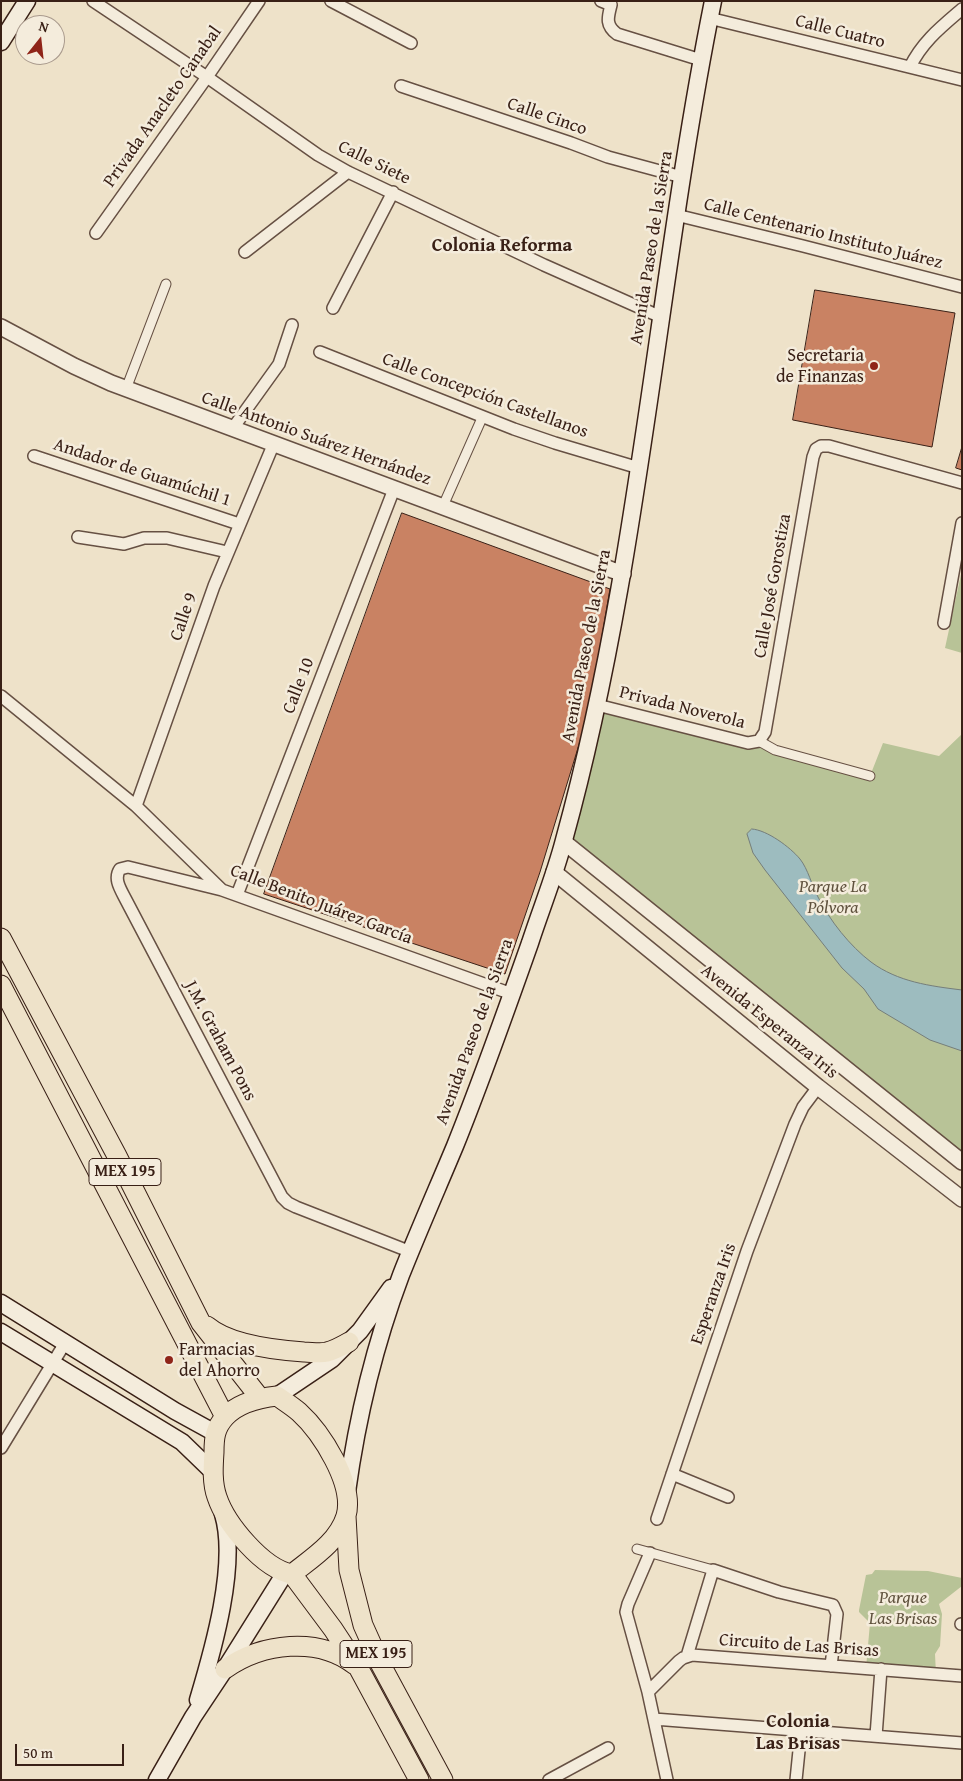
<!DOCTYPE html>
<meta charset="utf-8">
<style>
body{margin:0}
#map{position:relative;width:963px;height:1781px;overflow:hidden;background:#eee2c9;font-family:"Gentium Book Plus",serif}
canvas{display:block}
.frame{position:absolute;inset:0;border:2px solid #392016;pointer-events:none}
.north{position:absolute;left:15px;top:15px;width:50px;height:50px;box-sizing:border-box;background:#f4ecdc;border:1px solid #a99a8d;border-radius:50%;rotate:16deg;font-size:14px;font-weight:700;line-height:20px;text-align:center;color:#392016}
.north::after{content:'';display:block;margin:auto;width:18px;height:22px;background:#8f2418;clip-path:polygon(50% 0,100% 100%,50% 72%,0 100%)}
.scale{position:absolute;left:15px;top:1744px;width:109px;height:22px;box-sizing:border-box;border:2px solid #392016;border-top:0;padding-left:6px;font-size:15px;line-height:18px;white-space:nowrap;color:#392016;-webkit-text-stroke:4px #f4ecdc;paint-order:stroke}
</style>
<div id="map">
<canvas width="963" height="1781"></canvas>
<div class="frame"></div>
<div class="north">N</div>
<div class="scale">50 m</div>
</div>
<script>
const context = document.querySelector('canvas').getContext('2d');
context.lineJoin = 'round';
function fill(path, color) { context.fillStyle = color; context.fill(path, 'evenodd'); }
function stroke(path, color, width, dash) { context.strokeStyle = color; context.lineWidth = width; context.lineCap = dash ? 'butt' : 'round'; context.setLineDash(dash || []); context.stroke(path); }
function label(font, color, halo, rows, align = 'center') {
  context.font = font + ' "Gentium Book Plus",serif'; context.lineWidth = 5; context.setLineDash([]); context.textBaseline = 'middle'; context.strokeStyle = halo; context.fillStyle = color; for (const [text, x, y, turn = 0] of rows) {
    context.save(); context.translate(x, y); context.rotate((+turn || 0) * Math.PI / 180); context.textAlign = isNaN(turn) ? turn : align; if (halo) context.strokeText(text, 0, 0); context.fillText(text, 0, 0); context.restore();
  }
}
fill(new Path2D(`
 M 962,570 L 962,653 L 945,648 Z
 M 597,705 L 870,776 L 883,743 L 939,756 L 962,734 L 962,1162 L 564,842 Z
 M 875,1570 L 928,1571 L 962,1578 L 962,1586 L 939,1604 L 942,1614 L 940,1646 L 935,1654 L 936,1674 L 866,1668 L 870,1623 L 859,1612 L 859,1610 L 866,1575 L 872,1574 Z`), '#b8c397');
const water = new Path2D(`
 M 752,829 C 767,830 790,847 800,859 C 808,869 812,886 818,897 C 830,921 850,946 871,962 C 898,982 930,986 962,990 L 962,1051 L 930,1040 L 878,1009 L 864,989 L 842,968 L 765,870 L 753,853 L 747,834 Z`);
fill(water, '#9dbcbf');
stroke(water, '#757e7b', 1);
const building = new Path2D(`
 M 815,290 L 955,313 L 932,447 L 793,420 Z
 M 962,447 L 962,470 L 956,468 Z
 M 402,513 L 610,589 L 589,712 L 540,872 L 505,974 L 264,894 Z`);
fill(building, '#c98263');
stroke(building, '#392016', 1);
const pedestrian = new Path2D(`
 M 126,389 L 166,284
 M 443,506 L 482,418
 M 759,741 L 775,750 L 870,776
 M 637,1549 L 713,1570`);
const minor = new Path2D(`
 M 93,1 L 207,77 L 318,155 L 348,172 L 544,265 L 661,317
 M 331,1 L 411,43
 M 601,1 L 611,5 C 608,17 605,25 617,34 L 701,60
 M 709,18 L 962,80
 M 910,67 C 922,42 941,27 962,9
 M 401,86 L 571,143 L 608,157 L 682,177
 M 676,215 L 803,246 L 962,287
 M 96,233 L 207,77 L 259,1
 M 245,252 L 348,172
 M 333,308 L 393,192
 M 320,352 L 514,429 L 555,443 L 639,468
 M 233,428 L 279,364 L 292,325
 M 34,456 L 239,524
 M 78,537 L 124,544 L 144,538 L 167,538 L 227,552
 M 944,623 L 962,523
 M 1,696 L 136,806 L 222,890 L 512,994
 M 597,705 L 748,743 L 759,741 L 765,732 L 813,457 L 816,449 L 821,446 L 829,446 L 962,483
 M 136,806 L 214,586 L 274,443
 M 222,890 L 128,867 L 120,869 C 113,879 121,890 126,900 L 282,1197 L 288,1203 L 296,1207 L 411,1252
 M 237,895 L 394,489
 M 1,1448 L 65,1343
 M 672,1474 L 728,1497
 M 657,1519 L 747,1251 L 795,1124 L 803,1107 L 818,1087
 M 650,1553 L 628,1604 L 626,1612 L 648,1692 L 667,1780
 M 961,1624 L 962,1624
 M 687,1656 L 713,1570 L 779,1592 L 833,1605 L 837,1614 L 831,1666
 M 648,1692 L 679,1661 L 683,1658 L 692,1655 L 962,1676
 M 654,1719 L 962,1743
 M 876,1736 L 881,1669
 M 549,1780 L 608,1748
 M 796,1780 L 801,1731`);
const tertiary = new Path2D(`
 M 1,327 L 74,366 L 111,383 L 623,574
 M 564,842 L 962,1162
 M 554,872 L 818,1087 L 962,1199`);
const secondary = new Path2D(`
 M 1,42 L 27,1
 M 1,1303 L 175,1411 L 215,1433
 M 1,1332 L 182,1442 L 212,1471
 M 277,1396 L 332,1359 L 360,1331 L 391,1288
 M 347,1492 C 357,1419 375,1344 401,1275 C 418,1232 437,1189 455,1146 C 482,1079 506,1011 530,943 C 541,909 555,875 564,840 C 640,565 657,280 713,1
 M 198,1700 C 213,1650 238,1564 223,1514
 M 157,1780 L 193,1717 L 225,1669 L 285,1573`);
const primary = new Path2D(`
 M 1,938 L 117,1156 L 201,1323 L 260,1398
 M 1,985 L 225,1417
 M 207,1326 C 229,1345 276,1350 304,1352 C 311,1352 320,1354 327,1352 C 335,1350 342,1346 349,1342
 M 277,1396 C 284,1401 292,1406 299,1412 C 321,1432 355,1484 346,1516 C 338,1542 312,1558 292,1574 C 263,1569 226,1524 217,1497 C 212,1483 213,1467 214,1452 C 214,1438 215,1428 225,1417 C 238,1403 259,1398 277,1396 Z
 M 346,1516 L 349,1570 L 363,1625 L 381,1665 L 443,1780
 M 292,1574 L 333,1629 L 358,1667 L 419,1780
 M 225,1669 C 262,1643 318,1636 355,1665`);
stroke(pedestrian, '#665043', 11);
stroke(minor, '#665043', 14);
stroke(tertiary, '#665043', 18);
stroke(secondary, '#392016', 19);
stroke(primary, '#392016', 21);
stroke(pedestrian, '#f4ecdc', 9);
stroke(minor, '#f4ecdc', 11);
stroke(tertiary, '#f4ecdc', 15);
stroke(secondary, '#f4ecdc', 16);
stroke(primary, '#eee2c9', 19);
for (const [x, y, r, color] of [
 [874,366,5,"#8f2418"],
 [169,1360,5,"#8f2418"]
]) { const dot = new Path2D(); dot.arc(x, y, r, 0, 2 * Math.PI); context.fillStyle = color; context.fill(dot); stroke(dot, '#f4ecdc', 2); }
for (const [x, y, w] of [
 [125,1172,72],
 [376,1654,72]
]) { const box = new Path2D(); box.roundRect(x - w / 2, y - 13.5, w, 27, 4); context.fillStyle = '#f4ecdc'; context.fill(box); stroke(box, '#392016', 1); }
label('bold 16px', '#392016', null, [
 ["MEX 195",125,1172],
 ["MEX 195",376,1654]
]);
label('18px', '#392016', '#f4ecdc', [
 ["Calle Cuatro",840,32,14],
 ["Privada Anacleto Canabal",163,107,-55],
 ["Calle Cinco",547,117,19],
 ["Calle Siete",374,163,26],
 ["Calle Centenario Instituto Juárez",823,234,14],
 ["Avenida Paseo de la Sierra",652,248,-81],
 ["Calle Concepción Castellanos",485,396,20],
 ["Calle Antonio Suárez Hernández",316,439,20],
 ["Andador de Guamúchil 1",142,473,18],
 ["Calle José Gorostiza",773,586,-80],
 ["Calle 9",184,617,-71],
 ["Avenida Paseo de la Sierra",587,646,-79],
 ["Calle 10",299,686,-69],
 ["Privada Noverola",682,708,14],
 ["Calle Benito Juárez García",321,905,21],
 ["Avenida Esperanza Iris",769,1022,39],
 ["Avenida Paseo de la Sierra",475,1032,-70],
 ["J.M. Graham Pons",220,1041,62],
 ["Esperanza Iris",714,1294,-71],
 ["Circuito de Las Brisas",799,1646,4]
]);
label('18px', '#392016', '#f4ecdc', [
 ["Secretaria",864,356],
 ["de Finanzas",864,377],
 ["Farmacias",179,1350,"left"],
 ["del Ahorro",179,1371,"left"]
], 'right');
label('italic 18px', '#5f513d', '#f4ecdc', [
 ["Parque La",833,887],
 ["Pólvora",833,908],
 ["Parque",903,1598],
 ["Las Brisas",903,1619]
]);
label('bold 19px', '#392016', '#f4ecdc', [
 ["Colonia Reforma",502,246],
 ["Colonia",798,1722],
 ["Las Brisas",798,1744]
]);
</script>
